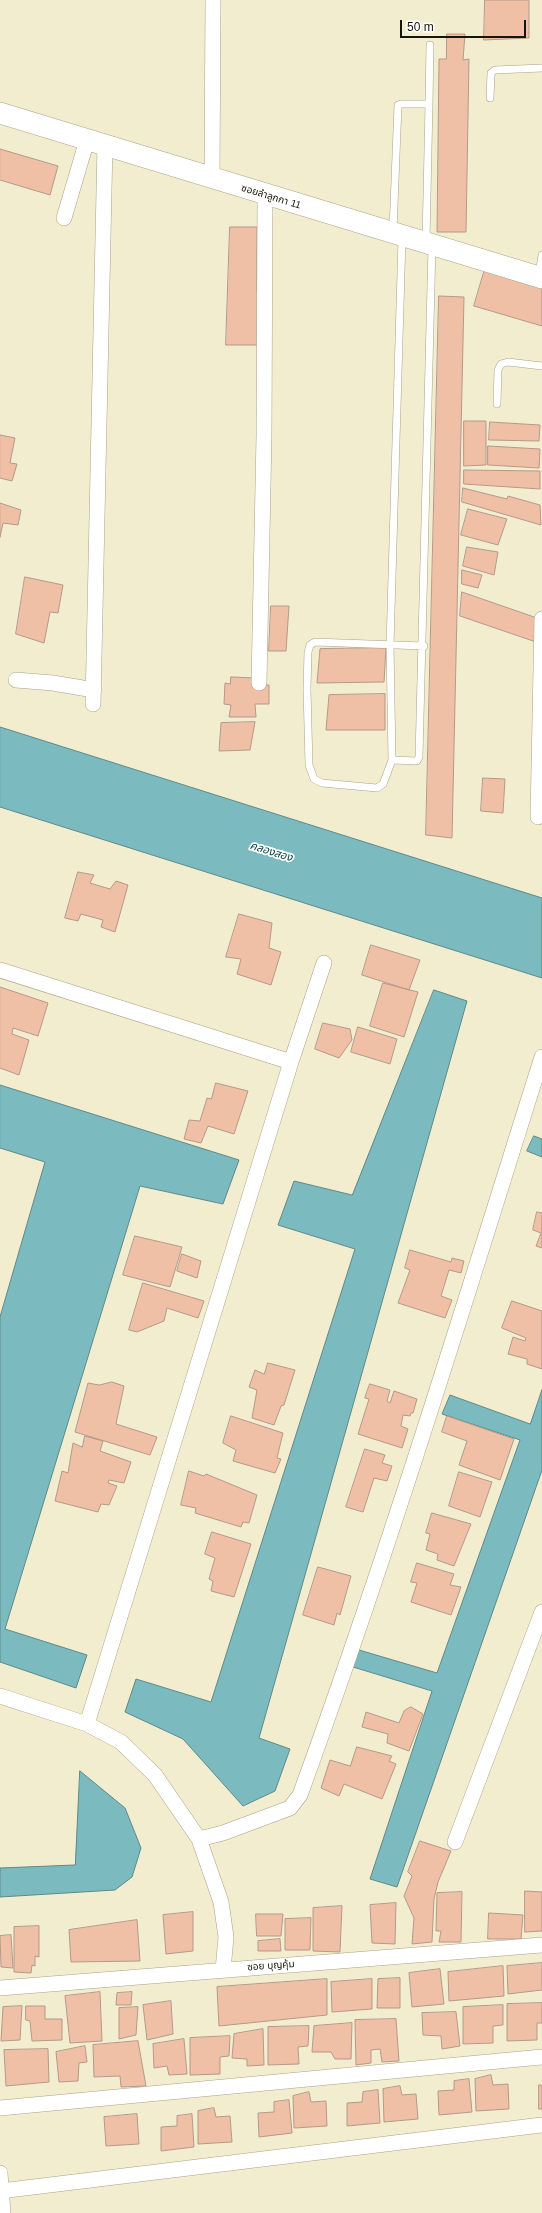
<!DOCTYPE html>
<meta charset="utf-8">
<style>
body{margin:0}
#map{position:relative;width:542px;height:2213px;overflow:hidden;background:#f3edd0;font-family:Arial,sans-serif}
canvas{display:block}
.scale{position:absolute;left:400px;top:20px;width:126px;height:18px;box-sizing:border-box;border:2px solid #17150a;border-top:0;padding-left:5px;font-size:12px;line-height:14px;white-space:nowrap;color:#17150a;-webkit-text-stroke:3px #fff;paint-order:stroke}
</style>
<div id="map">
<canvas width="542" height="2213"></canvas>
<div class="scale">50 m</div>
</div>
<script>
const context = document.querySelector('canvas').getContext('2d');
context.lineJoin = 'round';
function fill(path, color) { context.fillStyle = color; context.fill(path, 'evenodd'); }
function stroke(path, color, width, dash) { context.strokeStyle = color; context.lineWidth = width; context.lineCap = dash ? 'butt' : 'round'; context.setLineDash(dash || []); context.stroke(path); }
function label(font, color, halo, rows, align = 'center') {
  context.font = font + ' Arial,"Noto Sans Thai",sans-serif'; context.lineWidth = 3.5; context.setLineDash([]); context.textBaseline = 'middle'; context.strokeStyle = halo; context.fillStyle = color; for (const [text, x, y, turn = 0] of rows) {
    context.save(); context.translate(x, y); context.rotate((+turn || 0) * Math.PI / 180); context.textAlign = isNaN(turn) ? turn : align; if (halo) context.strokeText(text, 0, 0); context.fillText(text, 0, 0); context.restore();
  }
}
const water = new Path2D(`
 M 0,727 L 542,898 L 542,978 L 0,807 Z
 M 434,990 L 467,1001 L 259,1738 L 290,1749 L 275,1791 L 243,1806 L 183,1739 L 125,1712 L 136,1679 L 211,1702 L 355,1249 L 278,1225 L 294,1181 L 352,1195 Z
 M 0,1085 L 239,1160 L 223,1204 L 140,1186 L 5,1629 L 87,1655 L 76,1688 L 0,1662 L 0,1317 L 45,1162 L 0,1148 Z
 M 534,1136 L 542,1139 L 542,1157 L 527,1151 Z
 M 542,1390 L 542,1470 L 397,1887 L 370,1879 L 432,1691 L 353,1667 L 359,1650 L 437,1673 L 520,1440 L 442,1414 L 450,1395 L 530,1424 Z
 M 80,1771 L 125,1808 L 141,1848 L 132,1877 L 115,1890 L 0,1897 L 0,1868 L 75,1865 Z`);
fill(water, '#7bbbbf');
stroke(water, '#5d8989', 1);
const building = new Path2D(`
 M 485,0 L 529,0 L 529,38 L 484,40 Z
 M 447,34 L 465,34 L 463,60 L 469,59 L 466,232 L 437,232 L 439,59 L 446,59 Z
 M 0,149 L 58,166 L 50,195 L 0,180 Z
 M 230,227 L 257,227 L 257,292 L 261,292 L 260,345 L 226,345 Z
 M 485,269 L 542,286 L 542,326 L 474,306 Z
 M 439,296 L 464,297 L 452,838 L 426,835 Z
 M 464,421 L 486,421 L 486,465 L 464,466 Z
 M 490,422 L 540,425 L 539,441 L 489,440 Z
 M 0,435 L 15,438 L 10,463 L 17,464 L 12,481 L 0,478 Z
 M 488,446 L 540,449 L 539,468 L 488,465 Z
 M 464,470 L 540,471 L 540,489 L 464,484 Z
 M 463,488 L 507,499 L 508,496 L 540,505 L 541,525 L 462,502 Z
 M 0,503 L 21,510 L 18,525 L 3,523 L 0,537 Z
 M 468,509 L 507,519 L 498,545 L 461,535 Z
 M 467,547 L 498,552 L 494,575 L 463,566 Z
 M 462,570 L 482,575 L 478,588 L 462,584 Z
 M 25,577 L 63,585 L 58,613 L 50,612 L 44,643 L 16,634 Z
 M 462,592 L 537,618 L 536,642 L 460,616 Z
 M 271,606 L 289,606 L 286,651 L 269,651 Z
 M 386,648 L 384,682 L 317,683 L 320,649 Z
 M 231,677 L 255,678 L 255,685 L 269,685 L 269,704 L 255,704 L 256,717 L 229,717 L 231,705 L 224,704 L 225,683 L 230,684 Z
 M 385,694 L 385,730 L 326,730 L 329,695 Z
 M 255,722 L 250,750 L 219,751 L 221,723 Z
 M 483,778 L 505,779 L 503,813 L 481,811 Z
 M 78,872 L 94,875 L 90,883 L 110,889 L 116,881 L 128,885 L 115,932 L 101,927 L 103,920 L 81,914 L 78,921 L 65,918 Z
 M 239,914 L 272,923 L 269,948 L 281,952 L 271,985 L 237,974 L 241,959 L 226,957 Z
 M 371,945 L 420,960 L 409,990 L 362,975 Z
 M 383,983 L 418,992 L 404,1037 L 370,1026 Z
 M 0,987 L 48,1003 L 38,1036 L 13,1028 L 12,1034 L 29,1040 L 19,1075 L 0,1068 Z
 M 323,1023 L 350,1029 L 352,1040 L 339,1058 L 315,1049 Z
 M 358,1027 L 397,1039 L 390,1064 L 351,1052 Z
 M 216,1083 L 248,1091 L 234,1134 L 208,1126 L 201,1143 L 184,1139 L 189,1120 L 200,1121 L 207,1098 L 211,1099 Z
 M 537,1212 L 542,1213 L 542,1248 L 536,1246 L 541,1233 L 533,1230 Z
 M 135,1236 L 182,1247 L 170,1287 L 123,1275 Z
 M 410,1250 L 451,1262 L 452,1258 L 464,1261 L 461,1273 L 449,1270 L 441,1296 L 452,1300 L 445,1318 L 398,1303 L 410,1270 L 405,1268 Z
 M 182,1254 L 201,1261 L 197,1278 L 177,1271 Z
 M 143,1283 L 204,1301 L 198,1318 L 167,1308 L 164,1321 L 137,1332 L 129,1330 Z
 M 512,1301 L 542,1311 L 542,1369 L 527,1364 L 527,1359 L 508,1354 L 513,1337 L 525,1341 L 526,1338 L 502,1328 Z
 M 268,1363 L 295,1370 L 284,1405 L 281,1406 L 274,1425 L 252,1418 L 257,1390 L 249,1387 L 255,1370 L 264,1374 Z
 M 112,1382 L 124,1386 L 116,1424 L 157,1437 L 150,1455 L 75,1432 L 88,1383 L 99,1385 Z
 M 370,1384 L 390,1390 L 387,1401 L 390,1403 L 394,1391 L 417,1399 L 413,1413 L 411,1413 L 410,1416 L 403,1415 L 401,1426 L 408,1429 L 402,1448 L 358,1434 L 369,1399 L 365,1398 Z
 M 231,1416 L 283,1433 L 277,1458 L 281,1459 L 275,1473 L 233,1461 L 236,1450 L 223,1443 Z
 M 447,1416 L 514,1439 L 500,1480 L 459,1465 L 467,1441 L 442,1432 Z
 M 85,1436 L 103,1441 L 100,1451 L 131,1462 L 124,1483 L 109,1480 L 108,1483 L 117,1486 L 109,1505 L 101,1504 L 98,1512 L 55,1501 L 62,1471 L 68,1473 L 73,1443 L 82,1447 Z
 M 365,1449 L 385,1455 L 382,1463 L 392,1466 L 387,1481 L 374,1478 L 363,1512 L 346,1507 Z
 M 189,1471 L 204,1476 L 206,1474 L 257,1495 L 249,1523 L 243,1522 L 241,1527 L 195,1513 L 196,1508 L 181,1505 Z
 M 459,1472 L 492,1482 L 480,1517 L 449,1506 Z
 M 432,1513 L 471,1524 L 454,1566 L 437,1560 L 438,1554 L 426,1550 L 430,1534 L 426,1533 Z
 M 212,1532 L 251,1544 L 234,1597 L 211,1591 L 213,1581 L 209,1579 L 215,1558 L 205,1554 Z
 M 417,1563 L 454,1574 L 450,1585 L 461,1587 L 451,1615 L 411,1602 L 417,1583 L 411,1582 Z
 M 318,1567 L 351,1576 L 340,1615 L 337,1613 L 334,1625 L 303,1615 Z
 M 411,1707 L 423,1714 L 409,1751 L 387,1743 L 388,1734 L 362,1727 L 366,1712 L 399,1723 L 404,1711 Z
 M 357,1747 L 392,1756 L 389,1761 L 396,1764 L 382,1799 L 344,1784 L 339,1796 L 321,1788 L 330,1760 L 350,1766 Z
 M 420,1841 L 451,1851 L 438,1882 L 434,1899 L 432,1942 L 412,1944 L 414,1918 L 404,1896 L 412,1876 L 408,1872 Z
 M 525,1891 L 542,1892 L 542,1931 L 525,1932 Z
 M 462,1892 L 461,1942 L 439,1942 L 441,1931 L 436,1931 L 437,1893 Z
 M 396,1903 L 395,1944 L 372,1943 L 370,1905 Z
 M 342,1906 L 340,1952 L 313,1951 L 313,1908 Z
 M 193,1912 L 193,1951 L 166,1954 L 163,1915 Z
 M 489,1913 L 523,1915 L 521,1939 L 488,1939 Z
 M 256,1914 L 283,1914 L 281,1936 L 257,1936 Z
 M 311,1918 L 310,1950 L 285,1950 L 285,1919 Z
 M 137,1920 L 140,1961 L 71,1962 L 69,1930 Z
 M 39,1926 L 39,1957 L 35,1956 L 35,1966 L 32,1965 L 31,1973 L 14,1972 L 14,1927 Z
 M 11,1935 L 13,1968 L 1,1967 L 0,1936 Z
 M 280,1939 L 281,1951 L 258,1951 L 258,1941 Z
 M 542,1963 L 542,1990 L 508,1994 L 507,1966 Z
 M 503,1966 L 504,1996 L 449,2001 L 448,1972 Z
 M 440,1969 L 444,2004 L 412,2007 L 409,1973 Z
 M 400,1978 L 400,2008 L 377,2008 L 378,1979 Z
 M 327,1979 L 327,2015 L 219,2026 L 217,1987 Z
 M 372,1979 L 372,2009 L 332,2012 L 331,1982 Z
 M 100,1992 L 102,2041 L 70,2043 L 65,1996 Z
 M 132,1992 L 131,2005 L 116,2005 L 117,1993 Z
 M 171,2001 L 173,2034 L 147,2040 L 143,2005 Z
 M 542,2003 L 542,2023 L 537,2023 L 537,2040 L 507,2041 L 507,2004 Z
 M 503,2005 L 503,2025 L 493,2026 L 493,2043 L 463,2044 L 463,2007 Z
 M 22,2006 L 20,2040 L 1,2041 L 3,2007 Z
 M 26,2006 L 45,2006 L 45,2019 L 62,2019 L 62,2040 L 32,2041 L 30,2021 L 26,2020 Z
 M 138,2007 L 136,2035 L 119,2039 L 119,2008 Z
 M 456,2012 L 460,2046 L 442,2049 L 441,2036 L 423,2035 L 422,2013 Z
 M 396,2019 L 399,2061 L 382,2062 L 380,2049 L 371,2050 L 371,2063 L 356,2065 L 355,2020 Z
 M 352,2023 L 351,2059 L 335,2059 L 331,2052 L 312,2052 L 314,2026 Z
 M 309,2026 L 308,2046 L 298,2047 L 299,2064 L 268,2065 L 268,2027 Z
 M 263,2029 L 264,2065 L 247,2066 L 247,2059 L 232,2058 L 234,2034 Z
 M 230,2036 L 229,2056 L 220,2057 L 220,2074 L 190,2075 L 190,2038 Z
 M 184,2039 L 187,2074 L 169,2075 L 167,2066 L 154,2068 L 153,2044 Z
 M 138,2041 L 146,2086 L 121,2087 L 120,2076 L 94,2077 L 93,2045 Z
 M 85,2046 L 87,2062 L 79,2063 L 78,2081 L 59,2082 L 56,2052 Z
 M 48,2049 L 49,2082 L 6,2086 L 4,2050 Z
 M 491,2075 L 493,2085 L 508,2084 L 509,2109 L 476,2111 L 475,2079 Z
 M 469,2079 L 472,2112 L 439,2115 L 438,2091 L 454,2090 L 454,2081 Z
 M 539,2085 L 542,2085 L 542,2109 L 539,2109 Z
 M 400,2086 L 402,2095 L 416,2094 L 418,2119 L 384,2122 L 383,2089 Z
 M 378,2090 L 380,2123 L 347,2126 L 347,2103 L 362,2102 L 363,2092 Z
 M 309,2092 L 311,2102 L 326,2101 L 327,2126 L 294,2128 L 293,2096 Z
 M 289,2100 L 292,2133 L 259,2137 L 258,2113 L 274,2112 L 274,2102 Z
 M 214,2108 L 216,2117 L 230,2116 L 232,2142 L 198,2144 L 198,2111 Z
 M 137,2114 L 139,2144 L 106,2146 L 104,2117 Z
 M 192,2114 L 194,2147 L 161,2151 L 161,2127 L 177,2126 L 177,2116 Z`);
fill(building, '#efc0a5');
stroke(building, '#b4998a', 1);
const lane = new Path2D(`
 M 490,98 L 491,73 L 495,70 L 542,68
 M 429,104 L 430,45
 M 393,231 L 398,105 L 401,104 L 429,104 L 426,241
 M 402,238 L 390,645 L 392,760 L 417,761 L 419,757 L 432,246
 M 539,275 L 542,255
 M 497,404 L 498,370 L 501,364 L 508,362 L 542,366
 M 392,760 L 383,784 L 377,788 L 322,783 L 314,779 L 309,765 L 307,689 L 308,652 L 310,645 L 315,642 L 424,646`);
const street = new Path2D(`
 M 212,178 L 213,0
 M 64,218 L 87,140
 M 16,680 L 53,683 L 94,690
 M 259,683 L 264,436 L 265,195
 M 93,704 L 105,144
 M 538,817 L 542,619
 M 0,970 L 291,1062
 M 0,1696 L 87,1724 L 121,1742 L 155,1775 L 199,1839 L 221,1902 L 226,1937 L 223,1970
 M 87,1724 L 291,1062 L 324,963
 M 199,1839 L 223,1833 L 290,1808 L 300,1795 C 389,1551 464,1304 542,1057
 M 455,1842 L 542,1612
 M 0,1988 L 542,1945
 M 0,2108 L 542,2057
 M 0,2173 L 3,2213
 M 0,2191 L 542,2125`);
const secondary = new Path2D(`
 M 0,113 L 542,278`);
stroke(lane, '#a8a387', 8);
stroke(street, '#a8a387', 16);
stroke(secondary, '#a8a387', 22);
stroke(lane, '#fff', 7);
stroke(street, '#fff', 15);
stroke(secondary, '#fff', 21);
label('10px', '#17150a', '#fff', [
 ["ซอยลำลูกกา 11",271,197,17],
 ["ซอย บุญคุ้ม",271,1966,-4]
]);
label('italic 11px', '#003d41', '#fff', [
 ["คลองสอง",271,852,17]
]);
</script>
